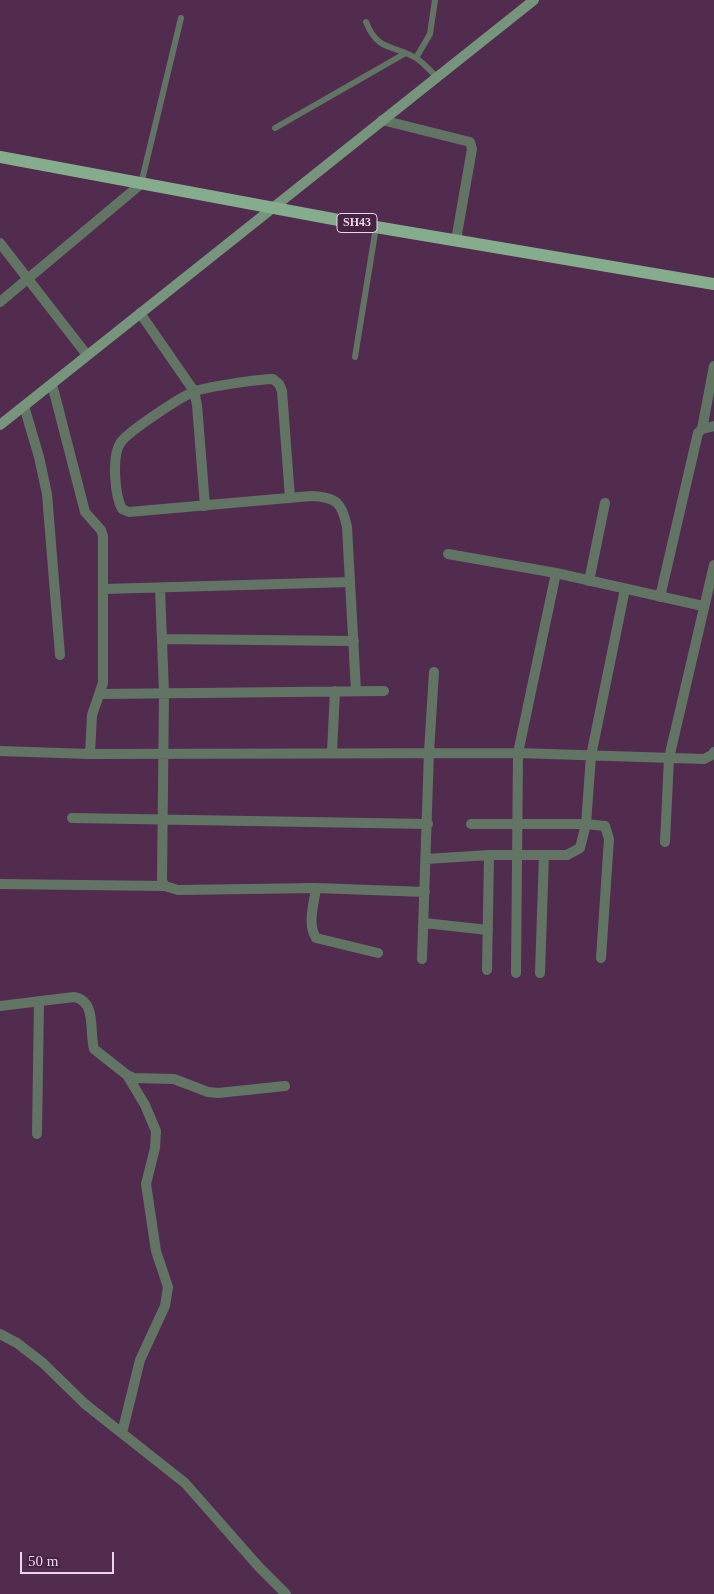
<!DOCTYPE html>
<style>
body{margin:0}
#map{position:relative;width:714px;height:1594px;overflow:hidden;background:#512c4e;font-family:Georgia,serif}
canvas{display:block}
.scale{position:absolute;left:20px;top:1552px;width:94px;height:22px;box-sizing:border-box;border:2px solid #ecd5e9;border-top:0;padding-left:6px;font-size:15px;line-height:18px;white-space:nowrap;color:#ecd5e9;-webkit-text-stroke:4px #462243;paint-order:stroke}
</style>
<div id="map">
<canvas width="714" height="1594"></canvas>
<div class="scale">50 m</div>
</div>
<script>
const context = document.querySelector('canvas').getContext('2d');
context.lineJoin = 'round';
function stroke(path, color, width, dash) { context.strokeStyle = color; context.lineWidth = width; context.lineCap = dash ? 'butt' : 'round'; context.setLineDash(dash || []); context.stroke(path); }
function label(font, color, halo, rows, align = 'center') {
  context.font = font + ' Georgia,serif'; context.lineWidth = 5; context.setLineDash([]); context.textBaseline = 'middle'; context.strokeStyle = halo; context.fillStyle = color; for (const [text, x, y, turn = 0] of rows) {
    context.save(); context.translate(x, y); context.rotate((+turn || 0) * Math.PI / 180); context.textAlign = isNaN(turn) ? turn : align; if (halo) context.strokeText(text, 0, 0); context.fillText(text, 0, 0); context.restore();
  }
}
stroke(new Path2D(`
 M 366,22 C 378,52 392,44 416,58 C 424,63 430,71 437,77
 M 416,58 L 430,34 L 435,0
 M 275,128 L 404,54
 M 141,184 L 181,18
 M 355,357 L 376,227`), '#627565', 6);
stroke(new Path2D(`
 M 382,120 L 470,142 L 472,149 L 456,240
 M 0,243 L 87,355
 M 0,302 L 141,184
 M 140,313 L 194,391 L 197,405 L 205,506
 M 52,384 L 85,512 L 101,530 L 103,536 L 103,683 L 92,715 L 90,754
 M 24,406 L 39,457 L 47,494 L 60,655
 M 702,429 L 714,366
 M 290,498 L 282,391 L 279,384 L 273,379 C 260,379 204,387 193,392 C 179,398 129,431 121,442 C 111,455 115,496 122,509 L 129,512 L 311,496 C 337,497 342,503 347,527 L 356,691
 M 448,554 L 556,573 L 703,606
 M 589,581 L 605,503
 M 160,588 L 164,693 L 162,881 L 165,886 L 178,890 L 316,888 L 425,892
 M 104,589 L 350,582
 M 660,597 L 698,433 L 702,429 L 714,426
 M 163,639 L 354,641
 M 100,694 L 384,691
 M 0,751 L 90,754 L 518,753 L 704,759 L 712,755 L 714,752
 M 332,752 L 335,691
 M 72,818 L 428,824
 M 471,824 L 586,824 L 605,826 L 609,839 L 601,958
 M 665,842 L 669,758 L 714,565
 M 426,859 L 489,855 L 567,855 L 580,848 L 586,824 L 591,756 L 625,589
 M 0,884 L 165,886
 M 316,888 C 314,904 307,924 316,938 L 378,953
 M 424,923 L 488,930
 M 422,959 L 429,752 L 434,672
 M 487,970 L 489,855
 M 516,973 L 518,753 L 556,573
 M 540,973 L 544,855
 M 0,1006 L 74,997 C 97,1001 89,1031 94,1049 L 127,1075 L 134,1078 L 174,1079 L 208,1092 L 218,1093 L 285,1086
 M 37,1134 L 39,1001
 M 0,1334 L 17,1343 L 43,1363 L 85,1404 L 185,1483 L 259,1567 L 286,1594
 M 122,1433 L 140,1360 L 165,1306 L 168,1287 L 156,1251 L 146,1184 L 155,1148 L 156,1131 L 145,1105 L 127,1075`), '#627565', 10);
stroke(new Path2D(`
 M 0,425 L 534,0`), '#76957c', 10);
stroke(new Path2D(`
 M 0,157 L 376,227 L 714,284`), '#85ad8d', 12);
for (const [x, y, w] of [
 [357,223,40]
]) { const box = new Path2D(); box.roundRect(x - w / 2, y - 9.5, w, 19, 4); context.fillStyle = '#462243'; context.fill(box); stroke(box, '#ecd5e9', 1); }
label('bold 12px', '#ecd5e9', null, [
 ["SH43",357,223]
]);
</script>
